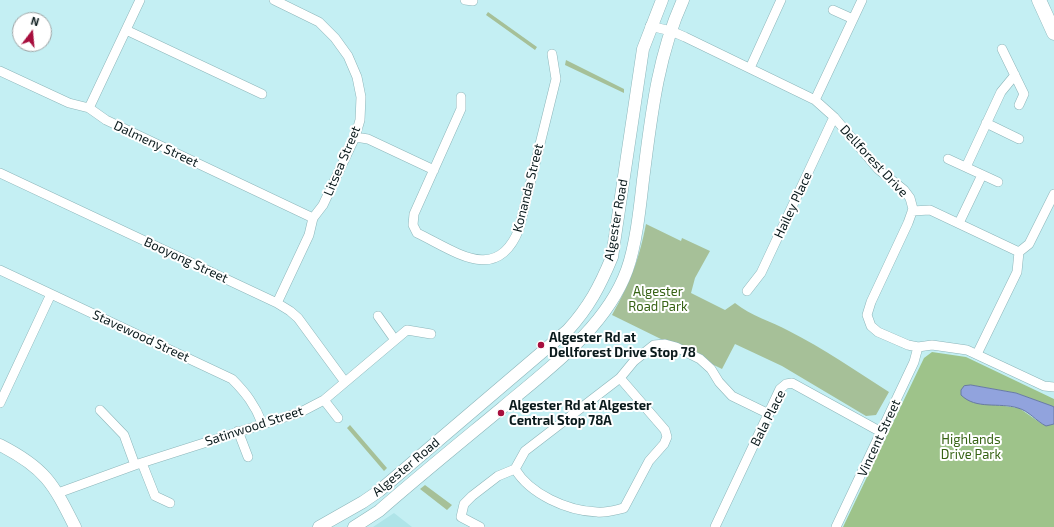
<!DOCTYPE html>
<style>
body{margin:0}
#map{position:relative;width:1054px;height:527px;overflow:hidden;background:#c4eff3;font-family:"Exo 2",sans-serif}
canvas{display:block}
.north{position:absolute;left:12px;top:12px;width:40px;height:40px;box-sizing:border-box;background:#fff;border:1px solid #9da3a4;border-radius:50%;rotate:16deg;font-size:11px;font-weight:700;line-height:16px;text-align:center;color:#0a1a1c}
.north::after{content:'';display:block;margin:auto;width:14px;height:18px;background:#a70e3d;clip-path:polygon(50% 0,100% 100%,50% 72%,0 100%)}
</style>
<div id="map">
<canvas width="1054" height="527"></canvas>
<div class="north">N</div>
</div>
<script>
const context = document.querySelector('canvas').getContext('2d');
context.lineJoin = 'round';
function fill(path, color) { context.fillStyle = color; context.fill(path, 'evenodd'); }
function stroke(path, color, width, dash) { context.strokeStyle = color; context.lineWidth = width; context.lineCap = dash ? 'butt' : 'round'; context.setLineDash(dash || []); context.stroke(path); }
function label(font, color, halo, rows, align = 'center') {
  context.font = font + ' "Exo 2",sans-serif'; context.lineWidth = 4; context.setLineDash([]); context.textBaseline = 'middle'; context.strokeStyle = halo; context.fillStyle = color; for (const [text, x, y, turn = 0] of rows) {
    context.save(); context.translate(x, y); context.rotate((+turn || 0) * Math.PI / 180); context.textAlign = isNaN(turn) ? turn : align; if (halo) context.strokeText(text, 0, 0); context.fillText(text, 0, 0); context.restore();
  }
}
fill(new Path2D(`
 M 394,513 L 412,527 L 373,527 Z`), '#afe4e8');
fill(new Path2D(`
 M 488,12 L 537,47 L 535,50 L 486,15 Z
 M 566,60 L 624,89 L 624,93 L 565,65 Z
 M 646,224 L 681,241 L 682,238 L 710,251 L 695,278 L 691,293 L 725,310 L 735,303 C 751,316 771,321 789,331 C 823,348 856,371 889,392 L 876,415 L 866,416 L 782,366 L 735,344 L 722,369 L 612,315 C 630,283 639,260 646,224 Z
 M 350,425 L 387,468 L 384,471 L 347,428 Z
 M 425,485 L 452,505 L 447,510 L 420,489 Z`), '#a6c098');
fill(new Path2D(`
 M 932,352 L 966,357 L 1054,399 L 1054,407 L 1016,393 L 971,385 L 997,405 L 1019,408 L 1042,424 L 1052,425 L 1054,424 L 1054,527 L 843,527 L 924,358 Z`), '#9ec38a');
const water = new Path2D(`
 M 971,385 L 1016,393 L 1052,406 L 1054,407 L 1054,424 L 1046,426 C 1036,421 1029,411 1018,408 C 999,402 976,410 961,395 L 961,390 L 964,386 Z`);
fill(water, '#91a3dd');
stroke(water, '#687aa3', 1);
const minor = new Path2D(`
 M 274,0 L 319,22 L 335,38 L 348,56 L 357,77 L 361,97 L 360,120 L 355,137 L 323,205 L 313,218 L 309,235 L 277,303
 M 465,0 L 473,1
 M 833,10 L 853,19
 M 650,26 L 671,31 L 685,37 L 815,100 L 834,117 L 878,169 L 904,190 L 910,198 L 913,209 L 908,223 L 871,302 L 867,315 L 871,326 L 878,332 L 908,345 L 918,347 L 932,345 L 967,350 L 1044,386 L 1054,387
 M 126,30 L 262,94
 M 1002,49 L 1024,94 L 1019,105
 M 750,68 L 781,0
 M 0,71 L 69,103 L 89,108 L 106,120 L 313,218
 M 461,97 L 461,109 L 414,214 L 413,225 L 417,233 C 455,251 497,285 519,229 L 556,79 L 552,54
 M 815,100 L 862,0
 M 89,108 L 140,0
 M 986,123 L 1019,139
 M 355,137 L 368,139 L 434,170
 M 948,159 L 998,182
 M 966,167 L 1001,92 L 1015,75
 M 0,173 L 277,303 L 290,311 L 298,318 L 345,382
 M 912,211 L 930,210 L 1019,252
 M 959,223 L 982,175
 M 0,270 L 232,379 C 246,393 255,405 262,423
 M 747,291 L 761,273 L 834,117
 M 378,316 L 395,340
 M 977,354 L 1017,272 L 1019,252 L 1029,244 L 1054,194
 M 324,400 L 338,418
 M 0,403 L 51,294
 M 100,410 L 124,435 L 135,465
 M 238,431 L 248,457
 M 142,463 L 155,496 L 170,503
 M 515,469 C 530,494 567,511 597,512 C 606,513 615,510 624,508 L 649,461 L 664,444 L 667,437 L 665,430 L 620,378
 M 58,493 L 135,465 L 301,412 L 324,400 L 407,330 L 431,334
 M 480,527 L 461,517 L 464,504 L 472,496 L 498,476 L 515,469 L 525,451 L 620,378 L 634,361 L 654,345 L 665,344 L 676,347 L 700,359 L 711,369 L 719,382 L 732,396 L 769,414
 M 715,527 L 780,389 L 786,384 L 792,383 L 881,432
 M 836,527 L 914,362 L 918,347`);
const secondary = new Path2D(`
 M 0,445 C 45,468 53,483 75,527
 M 319,527 L 363,502 L 379,491 L 568,330 C 589,307 600,286 612,257 L 643,49 L 662,0
 M 354,527 L 379,511 C 419,476 461,442 502,408 C 548,369 606,328 627,270 C 636,245 640,207 643,180 C 651,118 657,57 683,0`);
const trunk = new Path2D(`
 M 1039,0 L 1054,33`);
stroke(minor, '#8cb5b9', 10);
stroke(secondary, '#8cb5b9', 13);
stroke(trunk, '#8cb5b9', 15);
stroke(minor, '#fff', 9);
stroke(secondary, '#fff', 12);
stroke(trunk, '#fff', 14);
for (const [x, y, r, color] of [
 [541,345,4,"#a70e3d"],
 [501,413,4,"#a70e3d"]
]) { const dot = new Path2D(); dot.arc(x, y, r, 0, 2 * Math.PI); context.fillStyle = color; context.fill(dot); stroke(dot, '#fff', 1.5); }
label('13px', '#0a1a1c', '#fff', [
 ["Dalmeny Street",156,144,25],
 ["Litsea Street",342,161,-67],
 ["Dellforest Drive",874,161,47],
 ["Konanda Street",528,188,-76],
 ["Hailey Place",793,205,-65],
 ["Algester Road",616,220,-80],
 ["Booyong Street",186,260,25],
 ["Stavewood Street",141,336,25],
 ["Bala Place",768,418,-63],
 ["Satinwood Street",254,426,-18],
 ["Vincent Street",879,438,-65],
 ["Algester Road",406,467,-40]
]);
label('13px', '#376315', '#fff', [
 ["Algester",658,292],
 ["Road Park",658,307],
 ["Highlands",971,440],
 ["Drive Park",971,455]
]);
label('bold 13px', '#0a1a1c', '#fff', [
 ["Algester Rd at",549,338],
 ["Dellforest Drive Stop 78",549,353],
 ["Algester Rd at Algester",509,406],
 ["Central Stop 78A",509,421]
], 'left');
</script>
